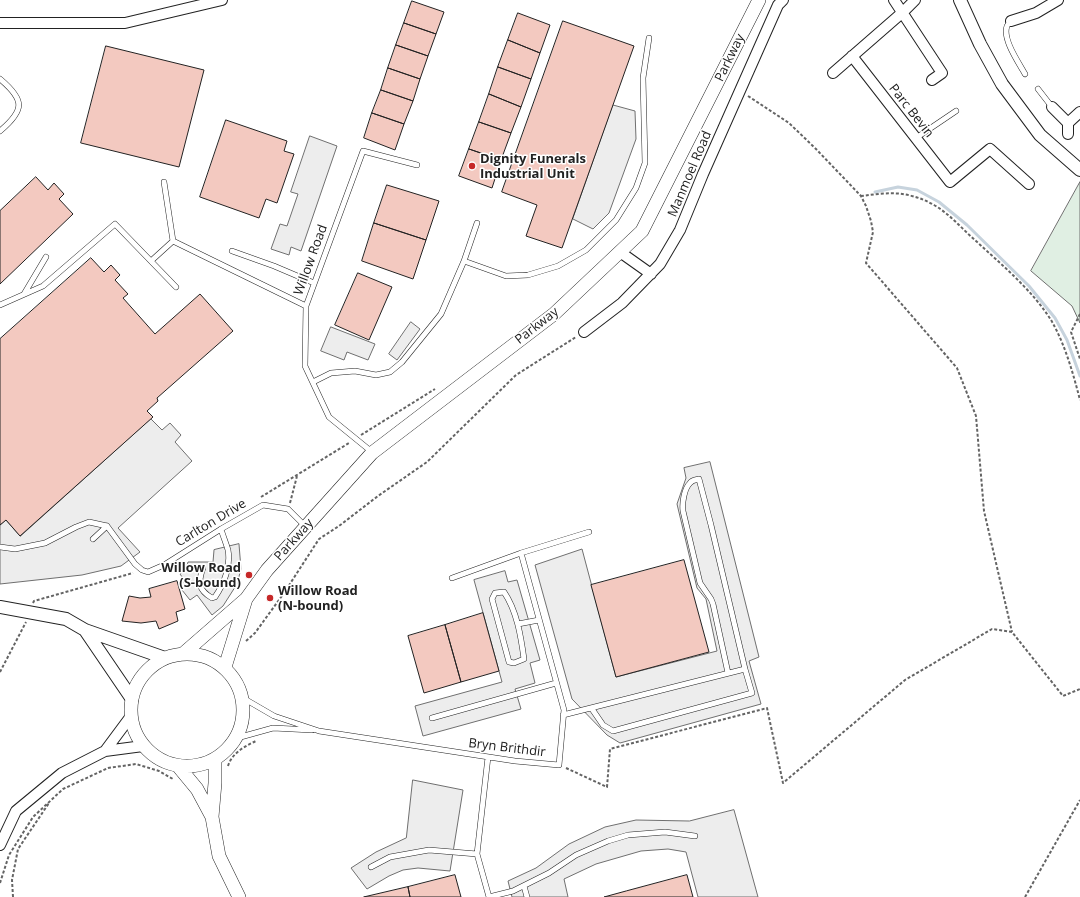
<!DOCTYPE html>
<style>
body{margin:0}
canvas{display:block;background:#fff}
</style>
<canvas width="1080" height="897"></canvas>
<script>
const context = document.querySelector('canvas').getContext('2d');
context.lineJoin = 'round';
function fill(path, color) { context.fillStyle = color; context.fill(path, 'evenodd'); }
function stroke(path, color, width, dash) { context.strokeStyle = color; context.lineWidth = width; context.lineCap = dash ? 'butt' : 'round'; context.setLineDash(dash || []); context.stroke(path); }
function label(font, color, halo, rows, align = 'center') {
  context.font = font + ' "Open Sans",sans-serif'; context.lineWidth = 3; context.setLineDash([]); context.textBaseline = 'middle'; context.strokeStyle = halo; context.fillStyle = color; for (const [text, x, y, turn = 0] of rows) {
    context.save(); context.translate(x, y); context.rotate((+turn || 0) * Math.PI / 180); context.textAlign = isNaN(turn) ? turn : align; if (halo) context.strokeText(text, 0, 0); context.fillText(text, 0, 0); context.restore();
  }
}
const green = new Path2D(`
 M 1080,182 L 1080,323 L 1072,306 L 1031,271 Z`);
fill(green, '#e0efe3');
stroke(green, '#6f6f6f', 1);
const parking = new Path2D(`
 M 613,105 L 635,111 L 636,139 L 609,213 L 593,229 L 573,219 Z
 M 310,136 L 337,146 L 301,251 L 291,247 L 289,255 L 271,249 L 280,224 L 287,226 L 298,194 L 291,192 Z
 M 411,322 L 420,329 L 397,360 L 389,354 Z
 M 331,327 L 375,344 L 368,360 L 347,352 L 344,360 L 321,351 Z
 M 151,419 L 162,430 L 170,423 L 181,435 L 175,442 L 192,461 L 118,528 L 140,552 L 121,566 L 82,575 L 0,584 L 0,525 L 6,520 L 20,536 Z
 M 710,462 L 759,657 L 749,661 L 761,704 L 620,743 L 607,735 L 572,699 L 535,565 L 582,549 L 616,677 L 717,651 L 706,599 L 697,588 L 677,504 L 686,478 L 684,468 Z
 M 239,544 L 241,569 L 237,584 L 223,606 L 212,615 L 197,595 L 190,600 L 178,585 L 185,581 L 180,574 L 186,569 L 188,562 L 213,562 L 214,550 Z
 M 505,571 L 508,582 L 517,580 L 540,660 L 530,663 L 535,683 L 515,689 L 521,709 L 423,736 L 415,706 L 502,682 L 474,580 Z
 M 413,780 L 463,790 L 450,871 L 418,868 L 403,870 L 389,876 L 367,889 L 351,868 L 376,852 L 406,838 Z
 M 734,810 L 758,897 L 698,897 L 686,852 L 668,849 L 641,851 L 596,864 L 564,879 L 568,897 L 512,897 L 508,881 L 536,868 L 569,844 L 605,827 L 636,820 L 689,821 Z`);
fill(parking, '#ededed');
stroke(parking, '#6f6f6f', 1);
stroke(new Path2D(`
 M 875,192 L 898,187 L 917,190 L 939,202 L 967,225 L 1029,286 L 1055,318 L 1067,340 L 1080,376`), '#c7d3dd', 3);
const building = new Path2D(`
 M 412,1 L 444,12 L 436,34 L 404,23 Z
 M 518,13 L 550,25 L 540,53 L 508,40 Z
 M 563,21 L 634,46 L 562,248 L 526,236 L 537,205 L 502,192 Z
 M 404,23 L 436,34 L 428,56 L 396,45 Z
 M 508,40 L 540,53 L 531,79 L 498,67 Z
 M 396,45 L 428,56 L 420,79 L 388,68 Z
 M 106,46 L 204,70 L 179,167 L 81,143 Z
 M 498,67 L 531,79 L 521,107 L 489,94 Z
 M 388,68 L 420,79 L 413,101 L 381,90 Z
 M 381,90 L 413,101 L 404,124 L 372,113 Z
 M 489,94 L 521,107 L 511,133 L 479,122 Z
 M 372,113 L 404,124 L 395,150 L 364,138 Z
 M 226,120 L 287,141 L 284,151 L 294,154 L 277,203 L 266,199 L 259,218 L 200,197 Z
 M 479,122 L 511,133 L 501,160 L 469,149 Z
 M 469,149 L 501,160 L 492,188 L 459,176 Z
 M 36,177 L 48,190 L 54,183 L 64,194 L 59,199 L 73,214 L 0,284 L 0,211 Z
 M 387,185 L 439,201 L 426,240 L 374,223 Z
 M 374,223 L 426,240 L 413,279 L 362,261 Z
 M 91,258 L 104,272 L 111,265 L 120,275 L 115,280 L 128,294 L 123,298 L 155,334 L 200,294 L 233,331 L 157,398 L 158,401 L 147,411 L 153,417 L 20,536 L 6,520 L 0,525 L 0,339 Z
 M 358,273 L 392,287 L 369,340 L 335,325 Z
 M 684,560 L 709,652 L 616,677 L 591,585 Z
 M 177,581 L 185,609 L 176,612 L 178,621 L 159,629 L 156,621 L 141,623 L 122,621 L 129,596 L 140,598 L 151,597 L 149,589 Z
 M 483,613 L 499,671 L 461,682 L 445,625 Z
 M 445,625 L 461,682 L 424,693 L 408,636 Z
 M 455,875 L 461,897 L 410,897 L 408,887 Z
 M 687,875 L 693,897 L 604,897 L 626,891 Z
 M 408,887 L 410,897 L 364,897 Z`);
fill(building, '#f3c9c0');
stroke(building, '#222', 1);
const service = new Path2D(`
 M 1011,21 C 1010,23 1008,24 1007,26 C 1002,39 1019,63 1025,74
 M 0,79 C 25,100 25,110 0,131
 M 1038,89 L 1052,107
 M 916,138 L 956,111
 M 173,241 L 306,306
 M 232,251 L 274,266 L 314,283
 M 151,261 L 173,241 L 164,182
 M 464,261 L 477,223
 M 24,294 L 46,257
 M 0,305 L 43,286 L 115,224 L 176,287
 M 313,382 L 331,373 L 355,371 L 376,375 L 390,372 L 402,362 L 441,314 L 464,261 L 506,276 L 528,275 L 558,266 L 586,250 L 616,220 L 636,188 L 645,163 L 643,78 L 649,38
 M 372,452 L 329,417 L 305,366 L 306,306 L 363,151 L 417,165
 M 93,539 L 107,526 L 135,564 L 142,570 L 148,572 L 164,565 L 221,529 L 263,505 L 288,509 L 305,526
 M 0,547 L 15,549 L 45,543 L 76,527 L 89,522 L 107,526
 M 203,568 C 198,582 198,590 212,598 L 215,597 C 224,584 231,566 228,550 C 226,543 223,536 221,529
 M 452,578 L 521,553
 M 504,592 C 517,611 521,637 524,659 L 514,663 L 509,662 L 492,599 L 495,593 Z
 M 518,624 L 539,620
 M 728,673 L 713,604 L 711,599 L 700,583 L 683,511 C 682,503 684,489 690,483 C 692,480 695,480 699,479 L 711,525 L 745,669
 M 243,698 L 274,716 L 319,731 L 515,761 L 559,765 L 564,710 L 521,553 L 589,532
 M 563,715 L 745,669 L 752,693 L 613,731 L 603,725 L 592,709
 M 432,718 L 556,683
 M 237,738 L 273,728 L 312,730
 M 488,757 L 477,854 L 489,897
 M 371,867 L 390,857 L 429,850 L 477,854
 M 524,886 L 527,897
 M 489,897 L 513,891 L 549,873 L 576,855 L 608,841 L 628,835 L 665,832 L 695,836`);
const minor = new Path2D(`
 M 894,0 L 942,73 L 932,80
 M 1011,21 L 1036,13 L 1058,0
 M 0,23 L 125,23 L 222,0
 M 852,56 L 950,182 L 990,149 L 1029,184
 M 833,73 L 903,12 L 915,0
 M 1052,107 L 1068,123 L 1080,112
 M 1068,123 L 1068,134
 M 620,252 L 651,274
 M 584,332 L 622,303 L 660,264 L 680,230 L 703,174 L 778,5 L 783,0
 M 105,751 L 131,716
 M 0,845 L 16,811 L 62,773 L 105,751 L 143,746`);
const tertiary = new Path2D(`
 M 960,0 L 980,44 L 1002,84 L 1040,135 L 1080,170
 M 0,607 L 66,619 L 85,630 L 165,658
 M 85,630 L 132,699`);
const secondary = new Path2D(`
 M 184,653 L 246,599 L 267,570 L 372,453 L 554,314 L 642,231 L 759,0
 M131 710a56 56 0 1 1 112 0a56 56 0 1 1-112 0Z
 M 225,667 L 246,599
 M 178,766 L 197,789 L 212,817 L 219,856 L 239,897
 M 212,817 L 215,783 L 215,759`);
stroke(service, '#222', 6);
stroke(minor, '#222', 12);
stroke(tertiary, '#222', 14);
stroke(secondary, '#222', 14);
stroke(new Path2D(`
 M 748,96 L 789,123 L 816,149 L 861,196 L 866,206 L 871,221 L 873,232 L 866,263 L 957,368 L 976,416 L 984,511 L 1012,632
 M 861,196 C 877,194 895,191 912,196 C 920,198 927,201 934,205 C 950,214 962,229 976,241 C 1002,265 1032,290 1051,320 C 1065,344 1073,373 1080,400
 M 1080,314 L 1071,332 L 1080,359
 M 361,435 L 435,389
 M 261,497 L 349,443
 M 290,503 L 297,476
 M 33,603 L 34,601 L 133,573
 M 246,641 L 255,633 L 284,593 L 319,539 L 339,526 L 378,496 L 427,462 L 516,375 L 576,337
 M 0,672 L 26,622
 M 228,766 C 232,753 245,746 256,741
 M 566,768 L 607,787 L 610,749 L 767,708 L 783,783 L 905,680 L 992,629 L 1012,632 L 1063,696 L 1080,689
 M 0,883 L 9,855 L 33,817 L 63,789 L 108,768 L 136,764 L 159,771 L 173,779
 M 13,897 L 12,880 L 18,849 L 49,803
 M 1025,897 L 1080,800`), '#646464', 2, [3, 2]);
stroke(service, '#fff', 5);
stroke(minor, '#fff', 10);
stroke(tertiary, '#fff', 12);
stroke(secondary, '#fff', 13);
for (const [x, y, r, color] of [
 [472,166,4,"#c62828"],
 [249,575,4,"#c62828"],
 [270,598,4,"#c62828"]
]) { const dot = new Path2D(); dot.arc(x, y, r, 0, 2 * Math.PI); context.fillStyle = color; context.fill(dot); stroke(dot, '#fff', 1.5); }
label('13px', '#222', '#fff', [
 ["Parkway",730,58,-64],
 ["Parc Bevin",911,111,52],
 ["Manmoel Road",690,174,-67],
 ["Willow Road",311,260,-70],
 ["Parkway",537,326,-38],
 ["Carlton Drive",211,523,-31],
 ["Parkway",294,540,-48],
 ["Bryn Brithdir",507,748,7]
]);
label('bold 13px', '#222', '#fff', [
 ["Dignity Funerals",480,159],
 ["Industrial Unit",480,174],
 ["Willow Road",241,568,"right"],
 ["(S-bound)",241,583,"right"],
 ["Willow Road",278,591],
 ["(N-bound)",278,606]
], 'left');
</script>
